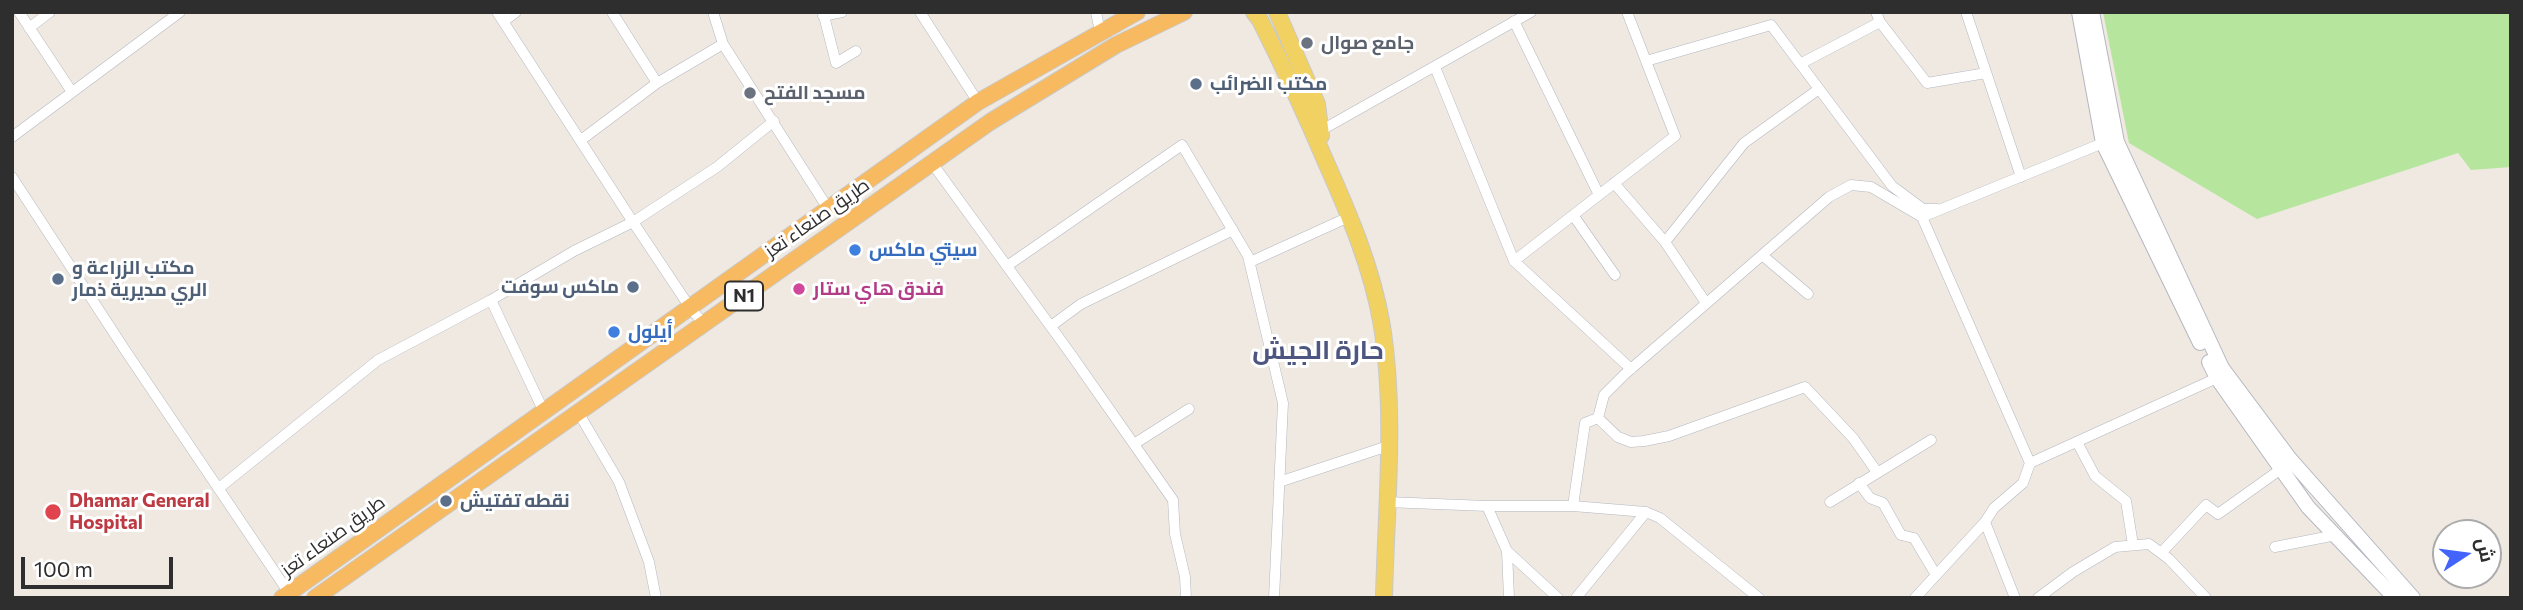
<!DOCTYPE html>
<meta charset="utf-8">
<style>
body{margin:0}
#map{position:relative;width:2523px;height:610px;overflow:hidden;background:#efe9e1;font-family:Commissioner,Cairo,sans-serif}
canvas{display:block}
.frame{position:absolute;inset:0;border:14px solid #2e2e2e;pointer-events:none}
.north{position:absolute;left:2432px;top:519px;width:70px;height:70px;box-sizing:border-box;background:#fff;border:2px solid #ababab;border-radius:50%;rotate:77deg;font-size:19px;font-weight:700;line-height:28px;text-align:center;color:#2e2e2e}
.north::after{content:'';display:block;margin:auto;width:24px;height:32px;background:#4264fb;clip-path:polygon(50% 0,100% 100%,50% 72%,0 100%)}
.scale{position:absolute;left:21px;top:557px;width:152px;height:32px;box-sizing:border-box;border:4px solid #2e2e2e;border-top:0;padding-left:9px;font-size:21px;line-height:24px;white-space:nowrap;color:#2e2e2e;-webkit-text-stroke:5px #fff;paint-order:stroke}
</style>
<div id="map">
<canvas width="2523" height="610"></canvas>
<div class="frame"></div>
<div class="north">ش</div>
<div class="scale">100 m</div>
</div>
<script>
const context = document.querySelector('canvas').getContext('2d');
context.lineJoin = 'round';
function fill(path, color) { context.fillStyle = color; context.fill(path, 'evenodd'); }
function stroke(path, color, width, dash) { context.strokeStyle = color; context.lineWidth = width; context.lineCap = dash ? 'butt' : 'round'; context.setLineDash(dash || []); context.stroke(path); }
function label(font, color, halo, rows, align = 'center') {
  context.font = font + ' Commissioner,Cairo,sans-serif'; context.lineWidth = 6; context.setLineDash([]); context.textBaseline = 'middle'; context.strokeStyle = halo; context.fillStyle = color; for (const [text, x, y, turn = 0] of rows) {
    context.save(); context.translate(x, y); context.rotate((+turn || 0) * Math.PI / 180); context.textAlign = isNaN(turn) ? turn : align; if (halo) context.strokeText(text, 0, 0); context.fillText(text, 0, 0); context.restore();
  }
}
fill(new Path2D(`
 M 2103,12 L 2511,12 L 2511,167 L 2471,170 L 2458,153 L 2257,219 L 2129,143 Z`), '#b6e59e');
const minor = new Path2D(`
 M 19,12 L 72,92
 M 497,12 L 633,222 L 691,309 L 704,324
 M 612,12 L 657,83
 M 713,12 L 723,44 L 829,210
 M 823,12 L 836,63 L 856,51
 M 920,12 L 978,102
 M 1096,12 L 1100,32
 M 1876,12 L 1880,22 L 1927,83 L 1986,73
 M 1966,12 L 2021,177
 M 823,16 L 842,12
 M 504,21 L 516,12
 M 1514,21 L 1599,195
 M 29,28 L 50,12
 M 1646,61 L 1771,25 L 1892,186 L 1923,209 L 1937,209
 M 1800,64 L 1880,22
 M 1435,67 L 1514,261 L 1675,136 L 1627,12
 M 1320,131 L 1531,12
 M 12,137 L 180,12
 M 581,140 L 657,83 L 723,44
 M 2103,143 L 1922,217 L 2030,463 L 2217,378
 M 932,163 L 1070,353 L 1173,500 L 1175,534 L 1185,577 L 1186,598
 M 12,177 L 127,353 L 289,593
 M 1614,183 L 1665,242
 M 1573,215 L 1615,275
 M 1762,255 L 1808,294
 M 1514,261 L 1631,369
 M 1250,262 L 1351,216
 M 1007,266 L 1182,145 L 1248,256 L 1283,403 L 1274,598
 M 491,300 L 544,412
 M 1706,303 L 1665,242 L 1744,143 L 1819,89
 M 1051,326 L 1081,304 L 1233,230
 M 578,412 L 619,482 L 649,562 L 656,598
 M 2077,442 L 2095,476 L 2126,501 L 2133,545
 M 1134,444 L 1189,409
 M 1877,472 L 1853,438 L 1805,387 L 1669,436 L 1644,441 L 1631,442 L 1618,437 L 1598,418 L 1604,395 L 1625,374 L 1829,197 L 1851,185 L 1871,187 L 1922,217
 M 1279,482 L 1388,446
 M 1859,483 L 1870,498 L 1883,503 L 1901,535 L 1914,538 L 1936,575
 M 219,488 L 378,360 L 491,300 L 574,251 L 633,222 L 717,167 L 774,121
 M 1386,502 L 1487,506 L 1573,506 L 1646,512 L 1660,518 L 1759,598
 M 1830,502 L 1931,440
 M 1487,506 L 1507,551 L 1558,598
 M 1573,506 L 1585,423 L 1598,418
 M 1985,522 L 2015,598
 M 2275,547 L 2336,535
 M 1507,551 L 1509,598
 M 2161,553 L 2206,505 L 2218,514 L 2281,469
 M 1576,598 L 1646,512
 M 1915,598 L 1985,522 L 1994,508 L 2023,483 L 2030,463
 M 2038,598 L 2073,572 L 2115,547 L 2149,544 L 2169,559 L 2206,598`);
const secondary = new Path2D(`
 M 2079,12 L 2103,143 L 2200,343
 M 2092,12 L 2117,142 L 2222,368 L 2290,459 L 2413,598
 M 2209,362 L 2217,378 L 2308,507 L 2395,598`);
const primary = new Path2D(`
 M 1254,12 L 1260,20 C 1283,66 1305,113 1325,160 C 1349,214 1372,267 1382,326 C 1396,415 1386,508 1384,598
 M 1277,12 L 1317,104 L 1321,136`);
const trunk = new Path2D(`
 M 282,598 L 978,102 L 1137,12
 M 315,598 L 990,122 L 1116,45 L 1184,12`);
stroke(minor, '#b4b7c1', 11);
stroke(secondary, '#b4b7c1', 16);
stroke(primary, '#c9c9c9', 18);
stroke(trunk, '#c9c9c9', 18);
stroke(minor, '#fff', 10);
stroke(secondary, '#fff', 14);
stroke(primary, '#f2d163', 16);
stroke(trunk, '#f8ba60', 16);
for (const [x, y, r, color] of [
 [1307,43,7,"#6b7280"],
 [1196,84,7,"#5c6f8a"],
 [750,93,7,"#6b7280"],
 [855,250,7,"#3f7fe0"],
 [58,279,7,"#5c6f8a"],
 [633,287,7,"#5c6f8a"],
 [799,289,7,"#d1479c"],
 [614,332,7,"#3f7fe0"],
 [446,501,7,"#5c6f8a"],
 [53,512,9,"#e0444e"]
]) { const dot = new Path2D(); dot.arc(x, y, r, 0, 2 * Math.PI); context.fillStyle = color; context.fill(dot); stroke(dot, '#fff', 2.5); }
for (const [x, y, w] of [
 [744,296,38]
]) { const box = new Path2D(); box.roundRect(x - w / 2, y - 14.5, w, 29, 5); context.fillStyle = '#fff'; context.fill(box); stroke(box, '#2e2e2e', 2); }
label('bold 18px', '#2e2e2e', null, [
 ["N1",744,296]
]);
label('bold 19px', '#5b616d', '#fff', [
 ["جامع صوال",1321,43],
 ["مسجد الفتح",764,93]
], 'left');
label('bold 19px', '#4e5e75', '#fff', [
 ["مكتب الضرائب",1210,84],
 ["مكتب الزراعة و",72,268],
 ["الري مديرية ذمار",72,290],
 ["ماكس سوفت",619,287,"right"],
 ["نقطه تفتيش",460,501]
], 'left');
label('19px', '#2e2e2e', '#fff', [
 ["طريق صنعاء تعز",817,218,-35],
 ["طريق صنعاء تعز",333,536,-36]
]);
label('bold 19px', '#366cbe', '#fff', [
 ["سيتي ماكس",869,250],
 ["أيلول",628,332]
], 'left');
label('bold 19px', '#b23c85', '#fff', [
 ["فندق هاي ستار",813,289]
], 'left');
label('bold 19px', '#be3a42', '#fff', [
 ["Dhamar General",69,501],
 ["Hospital",69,523]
], 'left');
label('bold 26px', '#4d5680', '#fff', [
 ["حارة الجيش",1318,350]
]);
</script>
